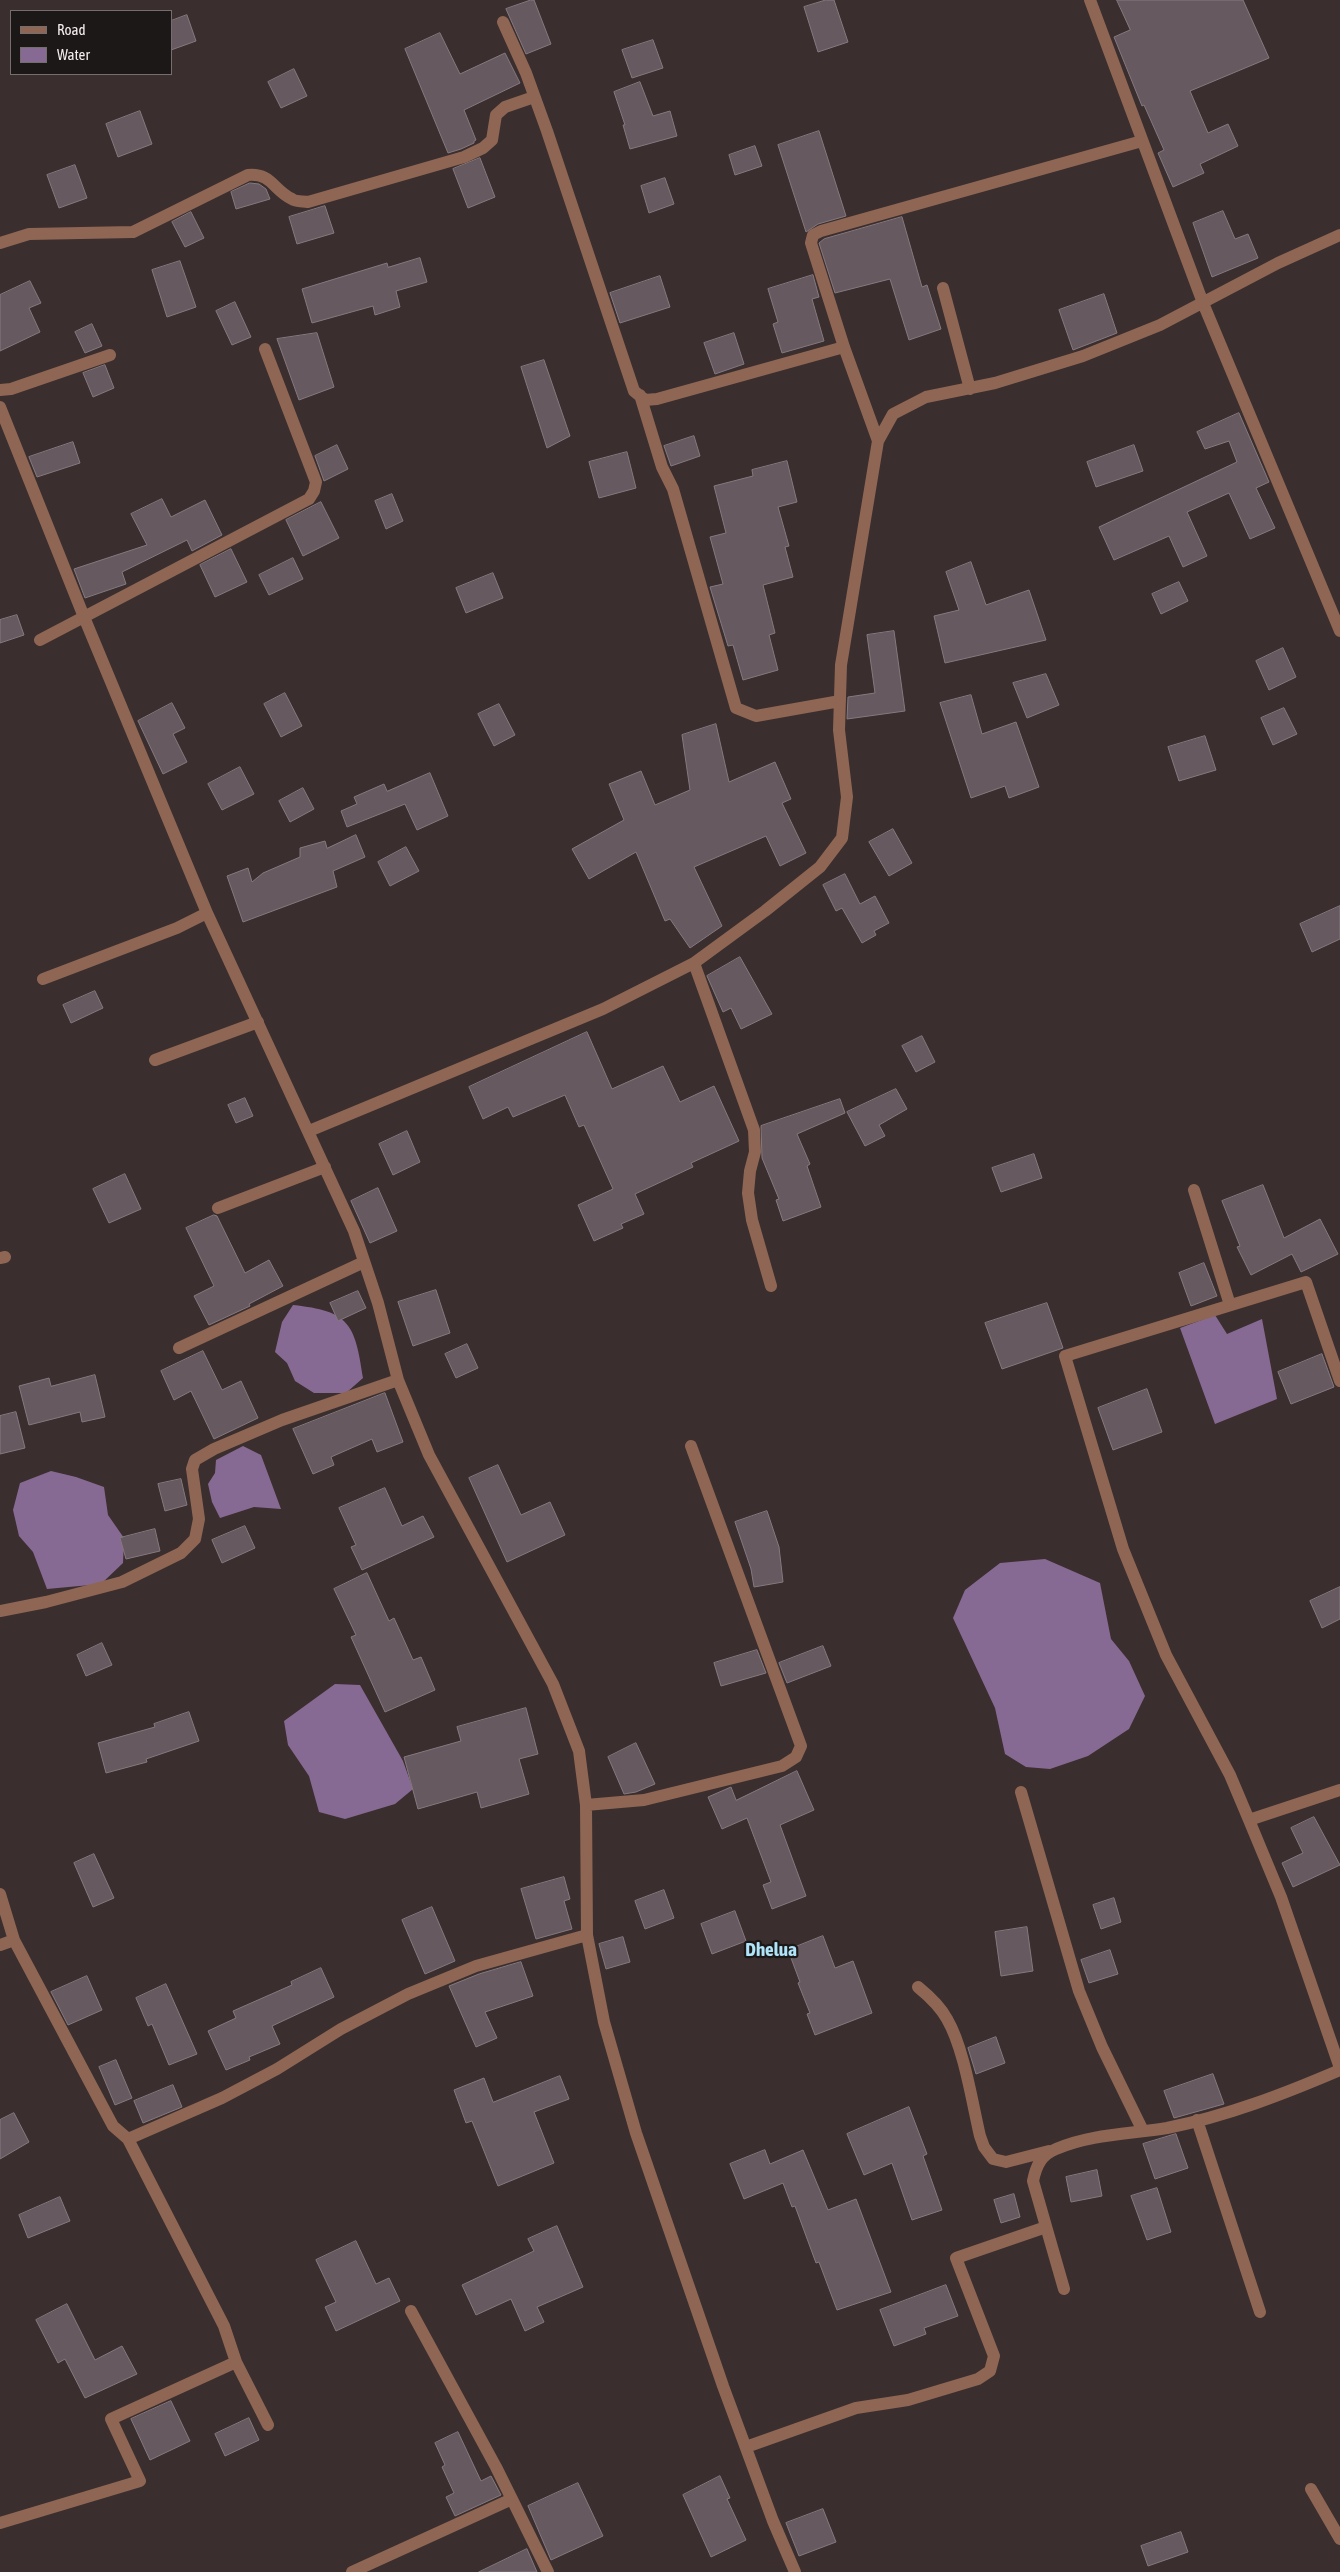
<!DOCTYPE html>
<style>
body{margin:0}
#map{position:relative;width:1340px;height:2572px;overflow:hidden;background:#3a2e2f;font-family:"Asap Condensed",sans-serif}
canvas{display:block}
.legend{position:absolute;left:10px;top:10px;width:162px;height:65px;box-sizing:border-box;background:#1d1818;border:1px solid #746e6e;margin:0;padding:6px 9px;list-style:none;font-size:15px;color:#f6eeee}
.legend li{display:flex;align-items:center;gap:10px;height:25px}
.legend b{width:25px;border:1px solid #746e6e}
</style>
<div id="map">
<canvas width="1340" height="2572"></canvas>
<ul class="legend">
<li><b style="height:6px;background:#8e6653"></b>Road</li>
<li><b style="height:14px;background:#876a93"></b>Water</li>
</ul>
</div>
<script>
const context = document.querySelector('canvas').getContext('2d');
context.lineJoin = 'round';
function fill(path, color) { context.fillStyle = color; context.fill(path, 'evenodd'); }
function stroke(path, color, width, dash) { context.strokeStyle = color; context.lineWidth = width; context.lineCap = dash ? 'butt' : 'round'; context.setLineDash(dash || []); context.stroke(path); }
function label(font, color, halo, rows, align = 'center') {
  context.font = font + ' "Asap Condensed",sans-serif'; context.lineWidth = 4.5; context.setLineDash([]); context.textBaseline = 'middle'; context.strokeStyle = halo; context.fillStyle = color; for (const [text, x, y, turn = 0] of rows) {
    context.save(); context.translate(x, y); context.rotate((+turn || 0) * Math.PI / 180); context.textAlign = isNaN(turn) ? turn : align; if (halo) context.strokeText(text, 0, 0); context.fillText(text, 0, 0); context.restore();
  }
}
fill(new Path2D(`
 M 293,1305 C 349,1311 355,1323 363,1378 L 346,1393 L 314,1393 L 295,1381 L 287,1363 L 275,1352 L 282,1322 Z
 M 1215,1315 L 1227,1334 L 1262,1319 L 1277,1399 L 1215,1424 L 1180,1328 Z
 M 243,1446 L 261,1455 L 281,1509 L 254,1507 L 220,1518 L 212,1502 L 208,1484 L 215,1473 L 216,1460 Z
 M 51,1471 L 76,1477 L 104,1487 L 108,1515 L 124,1538 L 123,1563 L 101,1584 L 47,1589 L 33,1552 L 19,1536 L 13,1510 L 20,1483 Z
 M 1045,1559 L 1100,1583 L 1111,1639 L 1129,1661 L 1145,1696 L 1129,1729 L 1088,1756 L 1050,1769 L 1026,1767 L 1005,1754 L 995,1708 L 953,1618 L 965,1590 L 1000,1563 Z
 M 335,1684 L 360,1685 L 403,1761 L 413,1789 L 395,1804 L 345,1819 L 319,1812 L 309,1776 L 288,1745 L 284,1721 Z`), '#876a93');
const building = new Path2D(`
 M 531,0 L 534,0 L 551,44 L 526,54 L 506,9 Z
 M 826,0 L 834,0 L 848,42 L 818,52 L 804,7 Z
 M 1117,0 L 1243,0 L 1269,58 L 1190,91 L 1208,133 L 1228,124 L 1238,146 L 1200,164 L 1204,173 L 1173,187 L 1158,153 L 1164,150 L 1144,105 L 1142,106 L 1114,37 L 1130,30 Z
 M 187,15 L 196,41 L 171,50 L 171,21 Z
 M 440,33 L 460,74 L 505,53 L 520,83 L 464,110 L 476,140 L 474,141 L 474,143 L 461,149 L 448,153 L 405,49 Z
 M 653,40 L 663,68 L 632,78 L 622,50 Z
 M 294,69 L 307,96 L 281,108 L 268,82 Z
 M 640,82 L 653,116 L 670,111 L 677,136 L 630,149 L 623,125 L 625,125 L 614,92 Z
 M 140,111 L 152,144 L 118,157 L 106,124 Z
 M 819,131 L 846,216 L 818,224 L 806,232 L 778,145 Z
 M 755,146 L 762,166 L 735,175 L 729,155 Z
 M 480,158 L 495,197 L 468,208 L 453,169 Z
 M 75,165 L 87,198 L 59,208 L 47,175 Z
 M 665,178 L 674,204 L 649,213 L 641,186 Z
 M 250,183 L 259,184 L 266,189 L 270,199 L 236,209 L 231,192 Z
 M 325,206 L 334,233 L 297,244 L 289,217 Z
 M 1223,211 L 1235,239 L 1248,234 L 1258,258 L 1212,277 L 1193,223 Z
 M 191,212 L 204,238 L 185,247 L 172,222 Z
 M 902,217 L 922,287 L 927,285 L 941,329 L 909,340 L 890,279 L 835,293 L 819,243 L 824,239 Z
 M 420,258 L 427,282 L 396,291 L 400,307 L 375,315 L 373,306 L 312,323 L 302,289 L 387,263 L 388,267 Z
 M 180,261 L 196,307 L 167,317 L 152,270 Z
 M 813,275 L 819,297 L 812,299 L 824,341 L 782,353 L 773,324 L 778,322 L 768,289 Z
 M 660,276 L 670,307 L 620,323 L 610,293 Z
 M 30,281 L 41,303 L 29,308 L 40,332 L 0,351 L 0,295 Z
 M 1104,294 L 1117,333 L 1073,350 L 1059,310 Z
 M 235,302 L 251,337 L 232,345 L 216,311 Z
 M 92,324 L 102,346 L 85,353 L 75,332 Z
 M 317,333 L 334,387 L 299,400 L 277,339 Z
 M 734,333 L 744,364 L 715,374 L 704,343 Z
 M 544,360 L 570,436 L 547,448 L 521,367 Z
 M 105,365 L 114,388 L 93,397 L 83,373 Z
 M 1239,413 L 1269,482 L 1256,488 L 1275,528 L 1250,539 L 1229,493 L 1187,512 L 1207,556 L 1183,567 L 1169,536 L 1114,560 L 1099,527 L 1237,462 L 1229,441 L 1205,449 L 1197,432 Z
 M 694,436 L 700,456 L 671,466 L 664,446 Z
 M 73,442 L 80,463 L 37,477 L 29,457 Z
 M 337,445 L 348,469 L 324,481 L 315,456 Z
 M 1134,445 L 1143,471 L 1096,487 L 1087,462 Z
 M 627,452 L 636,488 L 599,498 L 589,462 Z
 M 787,461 L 797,502 L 778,507 L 789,546 L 785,547 L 793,577 L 763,585 L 775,633 L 769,635 L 778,670 L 743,680 L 733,645 L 728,646 L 710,587 L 723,584 L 710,537 L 726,533 L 714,486 L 753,476 L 752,470 Z
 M 392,494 L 403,521 L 386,529 L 375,501 Z
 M 162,499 L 171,517 L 205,500 L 222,535 L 192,551 L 187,540 L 122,572 L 126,584 L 85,598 L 74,569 L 147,545 L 131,514 Z
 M 321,502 L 339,538 L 303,556 L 286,520 Z
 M 231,549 L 247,582 L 215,597 L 200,565 Z
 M 293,558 L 303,579 L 269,595 L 259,575 Z
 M 971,562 L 986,605 L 1029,590 L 1046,640 L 945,663 L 934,616 L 959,610 L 946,572 Z
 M 493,573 L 503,598 L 466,613 L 456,588 Z
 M 1179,582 L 1188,601 L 1161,614 L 1152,594 Z
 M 17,615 L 24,635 L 0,643 L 0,620 Z
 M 894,631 L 905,711 L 847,719 L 848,697 L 875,693 L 867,635 Z
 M 1283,648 L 1296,677 L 1269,690 L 1256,661 Z
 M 1046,674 L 1059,705 L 1027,718 L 1013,683 Z
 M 285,693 L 302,726 L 281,737 L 264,704 Z
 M 971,695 L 982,734 L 1016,722 L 1039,787 L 1009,798 L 1005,786 L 971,798 L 940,703 Z
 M 172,703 L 185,728 L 173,734 L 187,762 L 163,774 L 138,721 Z
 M 499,704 L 515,735 L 494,746 L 478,714 Z
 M 1284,708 L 1297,734 L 1273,745 L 1261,718 Z
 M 716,724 L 729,782 L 775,762 L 791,799 L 782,803 L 806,853 L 780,866 L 766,836 L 694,867 L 722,926 L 690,948 L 670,919 L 665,921 L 636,852 L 589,879 L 572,849 L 624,820 L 609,784 L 641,771 L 655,805 L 690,790 L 682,735 Z
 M 1205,736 L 1216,770 L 1179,781 L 1168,747 Z
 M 240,767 L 254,794 L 222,810 L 208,784 Z
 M 430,773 L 448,816 L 417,830 L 405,804 L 347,827 L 341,811 L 357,804 L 354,797 L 384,784 L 387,791 Z
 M 303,788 L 314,809 L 290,822 L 279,801 Z
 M 893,829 L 912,863 L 889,876 L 869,842 Z
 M 356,835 L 365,857 L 333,871 L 337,887 L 243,922 L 227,876 L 248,868 L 252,882 L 263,873 L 300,857 L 300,848 L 325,841 L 327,848 Z
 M 406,847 L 419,871 L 390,886 L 378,862 Z
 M 845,874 L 860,904 L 875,896 L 889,923 L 874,931 L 876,935 L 862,943 L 842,908 L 836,911 L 823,885 Z
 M 1340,906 L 1340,939 L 1312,952 L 1300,924 Z
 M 740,957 L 772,1014 L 741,1029 L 731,1008 L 723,1012 L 707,976 Z
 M 95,991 L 103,1008 L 71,1023 L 63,1005 Z
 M 587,1032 L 612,1089 L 663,1066 L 680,1102 L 714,1086 L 739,1141 L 691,1163 L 693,1167 L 635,1194 L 644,1214 L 621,1224 L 623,1228 L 594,1241 L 578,1205 L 613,1189 L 584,1125 L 579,1127 L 565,1095 L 513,1117 L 508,1107 L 483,1119 L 469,1087 Z
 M 922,1036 L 935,1062 L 916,1072 L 902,1046 Z
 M 896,1089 L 907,1109 L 879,1125 L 885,1136 L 865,1146 L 847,1112 Z
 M 245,1098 L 253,1116 L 236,1123 L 228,1105 Z
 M 840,1099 L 845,1113 L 797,1134 L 810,1164 L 807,1166 L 821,1207 L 783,1221 L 776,1200 L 779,1199 L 762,1158 L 761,1126 Z
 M 407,1131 L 420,1162 L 393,1175 L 379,1144 Z
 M 1034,1154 L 1042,1178 L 1001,1192 L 992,1168 Z
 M 125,1174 L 141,1209 L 109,1223 L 93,1189 Z
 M 1263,1185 L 1284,1238 L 1320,1219 L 1338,1254 L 1301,1272 L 1292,1254 L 1251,1275 L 1237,1247 L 1240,1246 L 1222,1201 Z
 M 378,1188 L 397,1231 L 370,1243 L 351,1201 Z
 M 214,1215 L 217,1216 L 245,1273 L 269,1260 L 283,1286 L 249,1304 L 250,1306 L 209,1325 L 194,1296 L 214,1286 L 186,1228 Z
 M 1204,1263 L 1217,1296 L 1191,1306 L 1179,1273 Z
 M 436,1290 L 450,1333 L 413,1346 L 398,1302 Z
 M 358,1291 L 366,1308 L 338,1321 L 330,1303 Z
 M 1047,1303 L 1063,1348 L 1002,1369 L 985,1323 Z
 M 467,1344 L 478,1368 L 456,1378 L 445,1354 Z
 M 203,1351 L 222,1390 L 241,1381 L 258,1418 L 214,1439 L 191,1391 L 174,1400 L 161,1371 Z
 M 1322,1354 L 1334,1387 L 1291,1404 L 1278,1372 Z
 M 95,1375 L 105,1417 L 82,1422 L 80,1412 L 29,1425 L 19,1386 L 49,1378 L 51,1386 Z
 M 1147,1389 L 1162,1432 L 1113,1450 L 1098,1408 Z
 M 385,1393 L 403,1442 L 377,1452 L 372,1439 L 331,1457 L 334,1465 L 313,1474 L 293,1429 Z
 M 16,1412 L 25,1448 L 0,1454 L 0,1416 Z
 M 498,1465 L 521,1515 L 550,1502 L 565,1535 L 507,1562 L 469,1478 Z
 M 181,1479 L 187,1505 L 165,1511 L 158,1484 Z
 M 385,1488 L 402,1526 L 423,1516 L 434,1537 L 362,1570 L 351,1547 L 356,1545 L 339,1508 Z
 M 767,1511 L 779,1547 L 783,1582 L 754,1587 L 751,1569 L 735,1522 Z
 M 245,1526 L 255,1548 L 222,1563 L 212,1540 Z
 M 155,1529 L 160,1551 L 126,1559 L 120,1538 Z
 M 367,1573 L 389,1621 L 394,1618 L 413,1660 L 421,1657 L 435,1690 L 385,1712 L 351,1637 L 356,1635 L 334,1589 Z
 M 1340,1587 L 1340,1619 L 1322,1628 L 1310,1601 Z
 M 102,1643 L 112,1665 L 86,1676 L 77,1655 Z
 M 823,1646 L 831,1666 L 787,1683 L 779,1663 Z
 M 757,1650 L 766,1673 L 721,1686 L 714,1663 Z
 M 526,1708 L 538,1754 L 519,1759 L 529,1794 L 481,1808 L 477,1792 L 418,1809 L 404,1757 L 461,1741 L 457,1727 Z
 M 189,1712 L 199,1741 L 146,1759 L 147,1762 L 106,1773 L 98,1743 L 155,1727 L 154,1724 Z
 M 636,1743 L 655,1784 L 636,1792 L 624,1794 L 608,1757 Z
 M 797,1771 L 814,1810 L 780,1825 L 806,1896 L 772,1909 L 763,1885 L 771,1882 L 747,1818 L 722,1829 L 708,1797 L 731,1787 L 736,1800 Z
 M 1314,1817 L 1340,1865 L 1293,1887 L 1282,1863 L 1303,1853 L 1291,1828 Z
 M 94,1854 L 114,1898 L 93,1907 L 74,1863 Z
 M 564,1877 L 570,1899 L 564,1901 L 572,1929 L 536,1939 L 521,1889 Z
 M 664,1890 L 674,1918 L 645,1929 L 635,1901 Z
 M 1114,1898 L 1121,1922 L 1101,1929 L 1093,1905 Z
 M 432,1907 L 455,1961 L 425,1974 L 402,1920 Z
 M 735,1911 L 746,1941 L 712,1954 L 701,1924 Z
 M 1027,1927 L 1033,1971 L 1001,1976 L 995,1932 Z
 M 823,1936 L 835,1968 L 853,1961 L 872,2013 L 815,2035 L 807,2014 L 810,2013 L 798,1983 L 800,1982 L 788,1950 Z
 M 623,1937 L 630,1962 L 606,1969 L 599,1944 Z
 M 1110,1950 L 1118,1974 L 1089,1983 L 1081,1960 Z
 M 521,1962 L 533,1996 L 485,2012 L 497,2038 L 476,2047 L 449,1986 L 479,1974 Z
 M 321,1968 L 334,1997 L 272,2026 L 280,2044 L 249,2057 L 250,2060 L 226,2070 L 208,2031 L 236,2018 L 233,2011 L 292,1985 L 291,1982 Z
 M 87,1976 L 102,2010 L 68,2025 L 51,1992 Z
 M 166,1984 L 197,2054 L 169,2065 L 152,2024 L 148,2026 L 136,1998 Z
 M 996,2037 L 1005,2063 L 976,2074 L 968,2048 Z
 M 116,2060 L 132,2098 L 115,2105 L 99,2067 Z
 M 1213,2074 L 1224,2104 L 1174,2118 L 1164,2091 Z
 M 560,2076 L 569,2099 L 534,2112 L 554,2163 L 498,2186 L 472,2121 L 466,2123 L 454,2090 L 484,2078 L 493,2102 Z
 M 173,2085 L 182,2107 L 143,2123 L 134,2101 Z
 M 909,2107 L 927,2154 L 923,2156 L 942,2210 L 912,2220 L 892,2163 L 864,2175 L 847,2134 Z
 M 14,2113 L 29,2142 L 0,2159 L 0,2120 Z
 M 1176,2134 L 1188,2168 L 1155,2179 L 1143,2144 Z
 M 765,2150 L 770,2164 L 803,2150 L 828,2210 L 856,2199 L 891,2292 L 837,2310 L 819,2262 L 816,2263 L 795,2206 L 792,2207 L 783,2183 L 744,2199 L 730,2164 Z
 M 1097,2170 L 1102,2196 L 1071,2202 L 1066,2177 Z
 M 1157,2188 L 1171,2232 L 1147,2240 L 1131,2196 Z
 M 1014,2194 L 1020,2217 L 1001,2223 L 994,2200 Z
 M 60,2197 L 70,2221 L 28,2238 L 19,2215 Z
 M 557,2226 L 583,2287 L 537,2307 L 544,2322 L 525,2331 L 511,2299 L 476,2315 L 462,2285 L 534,2251 L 528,2239 Z
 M 356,2241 L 376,2284 L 389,2278 L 400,2301 L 336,2331 L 325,2307 L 336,2302 L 316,2260 Z
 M 946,2285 L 958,2316 L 924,2328 L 926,2334 L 894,2346 L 880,2310 Z
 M 67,2304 L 95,2360 L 122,2346 L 137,2374 L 85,2398 L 65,2359 L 58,2363 L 36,2320 Z
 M 171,2401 L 190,2441 L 150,2460 L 131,2419 Z
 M 249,2418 L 259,2440 L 225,2456 L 215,2434 Z
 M 458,2432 L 481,2481 L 491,2476 L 501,2495 L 455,2516 L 446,2497 L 454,2493 L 442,2467 L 445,2465 L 435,2443 Z
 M 720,2476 L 730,2498 L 727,2499 L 746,2540 L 711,2557 L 683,2495 Z
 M 578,2483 L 603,2536 L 551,2560 L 528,2506 Z
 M 823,2509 L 836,2542 L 799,2556 L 786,2523 Z
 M 1181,2532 L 1188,2552 L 1148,2566 L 1141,2546 Z
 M 527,2549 L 537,2572 L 479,2572 Z`);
fill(building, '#665a60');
stroke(building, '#85797f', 1);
stroke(new Path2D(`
 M 1090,0 L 1203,303 L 1340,631
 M 503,22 L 526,73 L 547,131 L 634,391 L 645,400 L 657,399 L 844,347
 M 0,243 L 29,234 L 133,232 L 248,175 C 272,173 273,190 292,199 C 296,202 303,201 308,202 L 464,157 L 483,148 L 492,140 L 496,115 L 505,107 L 534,97
 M 943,288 L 970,389
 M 0,390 L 11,389 L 110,355
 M 640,395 L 662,467 L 673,489 L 736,708 L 756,716 L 840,701
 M 0,407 L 84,617 L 207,913 L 354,1231 L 378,1303 L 398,1380 L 429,1455 L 553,1684 L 579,1751 L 586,1805 L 587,1935 L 604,2022 L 636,2133 L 723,2386 L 773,2521 L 795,2572
 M 878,441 L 844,347 L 811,243 L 813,235 L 821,231 L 1142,141
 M 40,640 L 309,499 L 314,491 L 316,482 L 265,349
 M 694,963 L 754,1130 L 755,1152 L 750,1171 L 748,1193 L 752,1220 L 771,1286
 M 43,979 L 177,928 L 207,913
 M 155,1060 L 258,1022
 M 309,1131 L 603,1009 L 694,963 L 765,911 L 820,867 L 842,838 L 847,797 L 839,730 L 841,665 L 878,441 L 893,414 L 926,397 L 995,383 L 1083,356 L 1160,325 L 1278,263 L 1340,235
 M 1194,1190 L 1230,1305
 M 218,1208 L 325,1167
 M 0,1258 L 5,1257
 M 179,1348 L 364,1262
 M 1340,1381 L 1306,1282 L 1065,1356 L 1123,1549 L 1166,1655 L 1230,1775 L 1249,1820 L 1281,1897 L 1340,2068
 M 0,1611 L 46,1602 L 122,1582 L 181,1553 L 195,1539 L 199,1519 L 192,1469 L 195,1460 L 214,1449 L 282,1420 L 398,1380
 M 1021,1792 L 1079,1991 L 1102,2047 L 1143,2131
 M 586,1805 L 644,1800 L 782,1766 L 796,1757 L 801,1746 L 691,1446
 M 1249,1820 L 1340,1790
 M 0,1894 L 14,1940 L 113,2126 L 128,2139 L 224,2326 L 236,2362 L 268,2425
 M 0,1945 L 14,1940
 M 918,1987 C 929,1996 940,2006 947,2019 C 964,2048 972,2102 980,2136 L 984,2147 L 993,2159 L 1006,2162 L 1049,2151
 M 1197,2120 L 1260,2312
 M 128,2139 L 222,2098 L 277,2069 L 341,2029 L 408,1994 L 476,1966 L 587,1935
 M 1064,2289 L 1033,2181 C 1036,2166 1041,2155 1056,2149 C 1090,2134 1131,2134 1167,2128 C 1227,2116 1284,2094 1340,2070
 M 411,2311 L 496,2467 L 548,2572
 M 746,2447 L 856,2408 L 908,2400 L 978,2379 L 990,2371 L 994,2356 L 956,2258 L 1046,2227
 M 1311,2489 L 1340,2539
 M 0,2523 L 140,2481 L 111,2419 L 236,2362
 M 352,2572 L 512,2499`), '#8e6653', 12);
label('bold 19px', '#b0e4f8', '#1d1818', [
 ["Dhelua",771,1950]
]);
</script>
